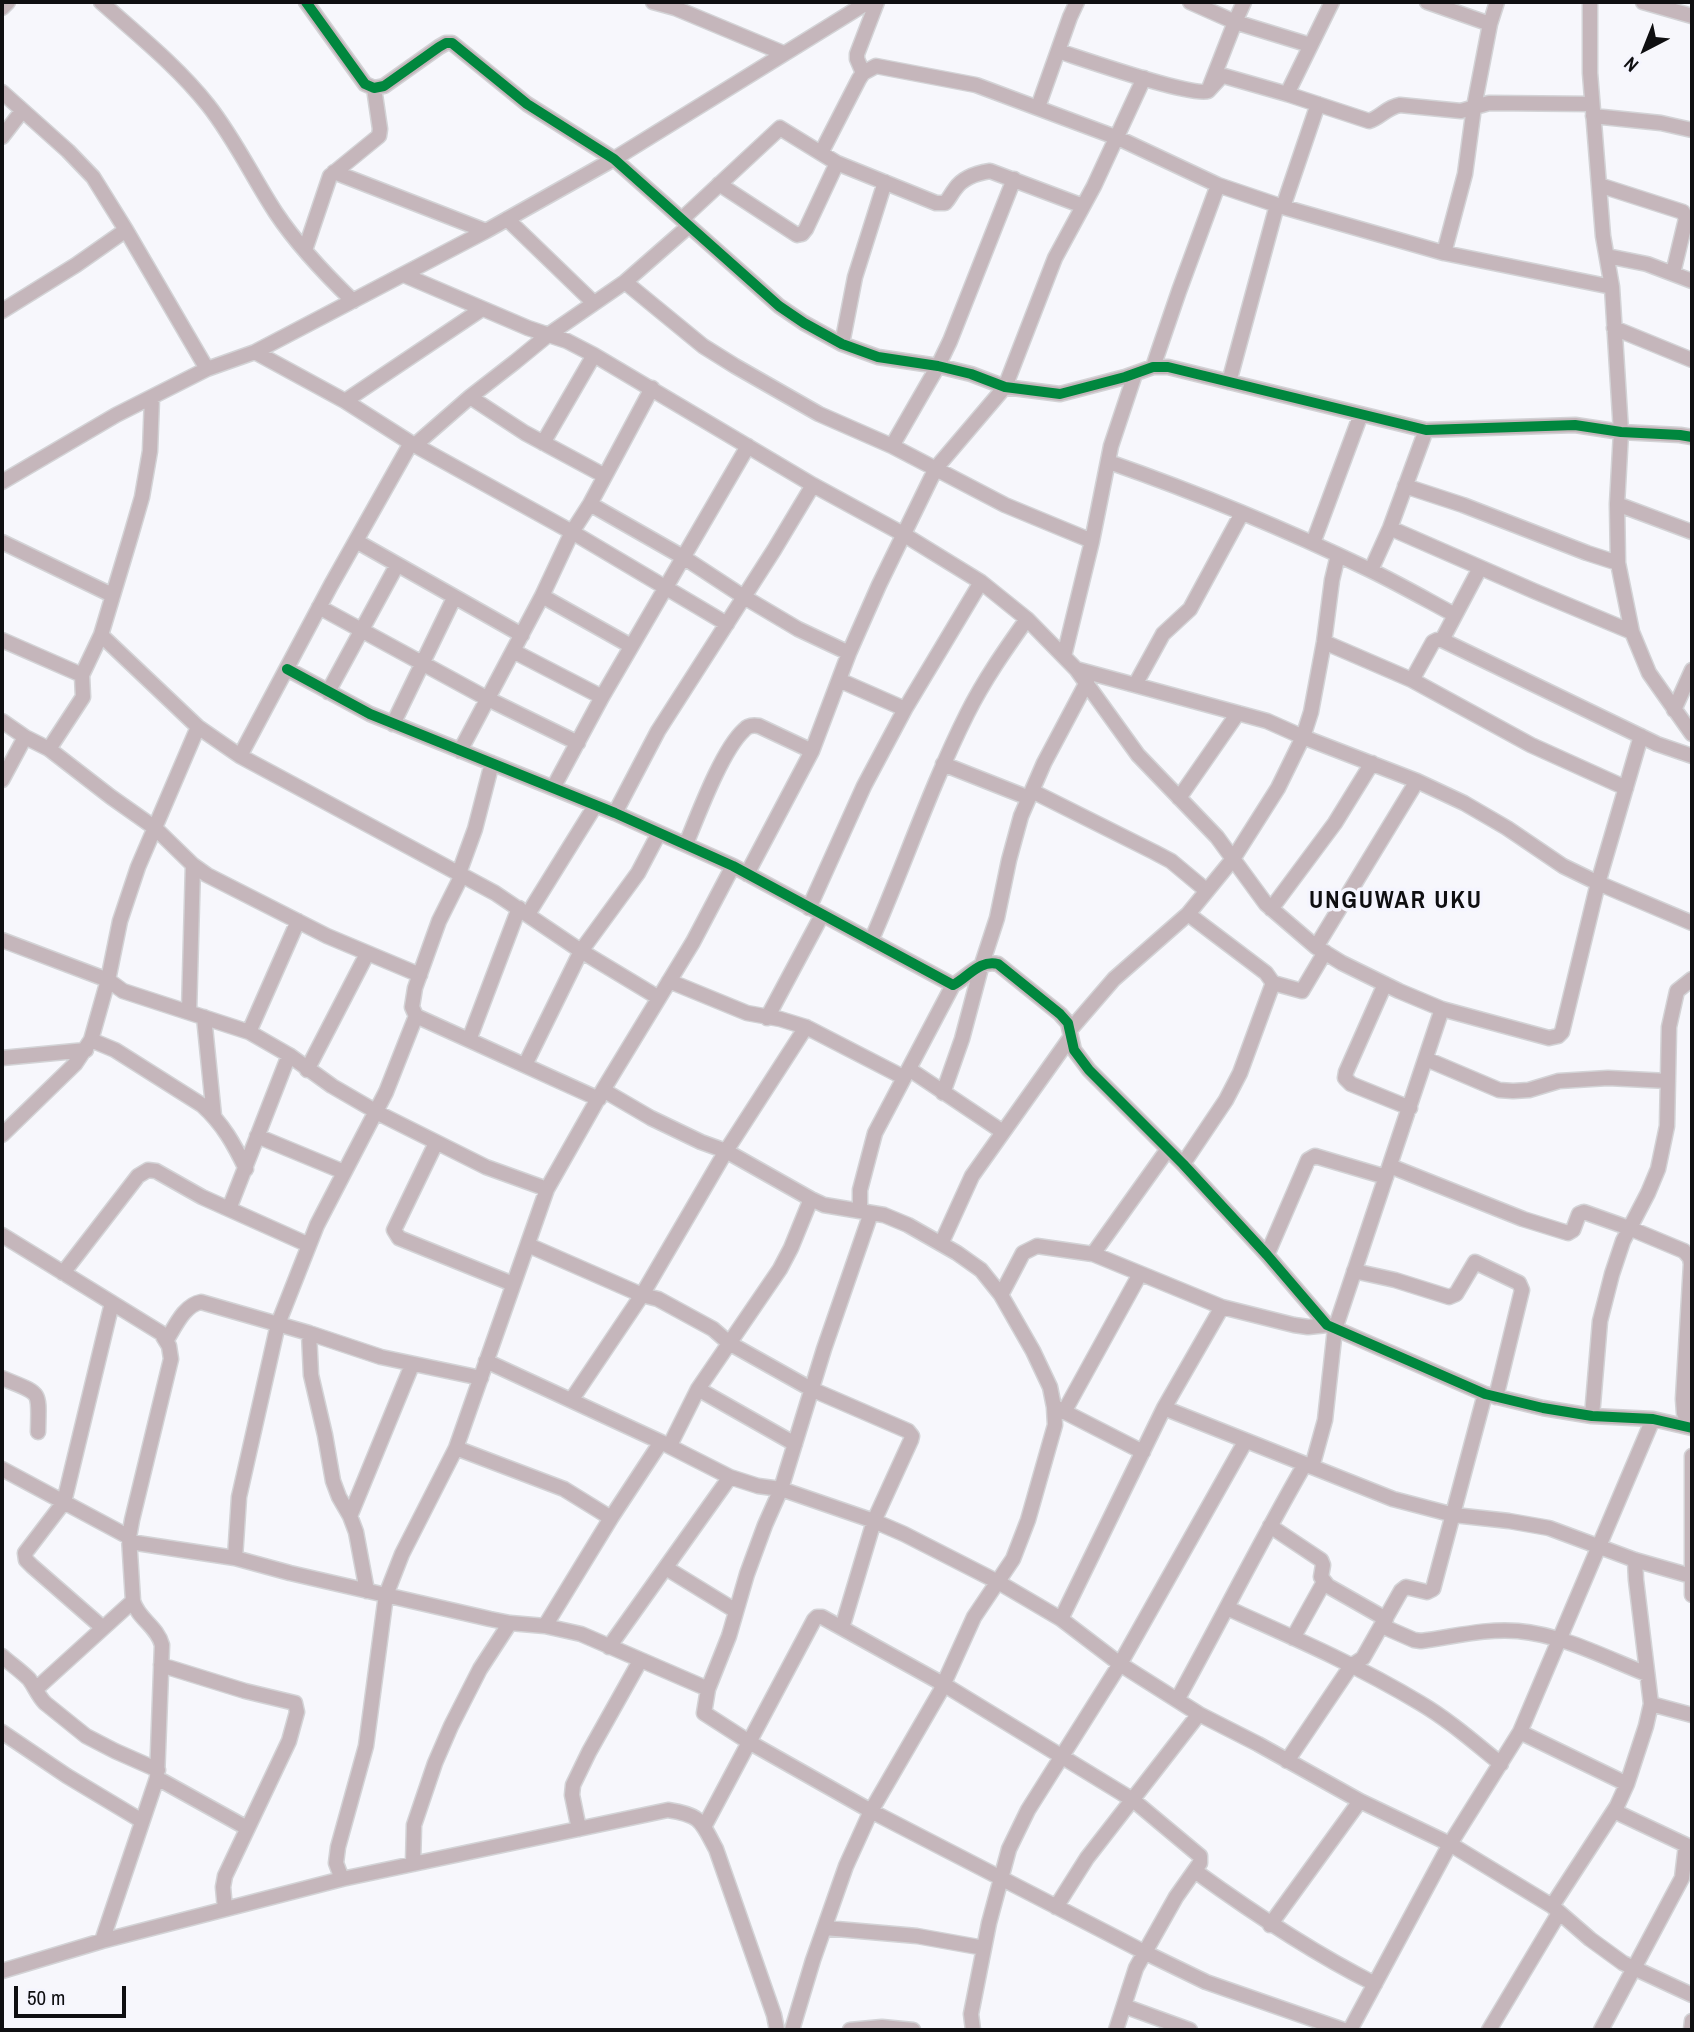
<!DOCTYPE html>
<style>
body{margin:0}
#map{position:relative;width:1694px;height:2032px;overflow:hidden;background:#f7f7fc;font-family:"Archivo Narrow",sans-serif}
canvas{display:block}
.frame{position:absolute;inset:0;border:4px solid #0f0f11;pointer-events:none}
.north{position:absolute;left:1610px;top:14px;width:70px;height:70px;-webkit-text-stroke:5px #f5f5fe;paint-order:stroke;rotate:222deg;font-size:19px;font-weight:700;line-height:28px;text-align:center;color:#0f0f11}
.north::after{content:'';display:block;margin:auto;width:24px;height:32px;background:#0f0f11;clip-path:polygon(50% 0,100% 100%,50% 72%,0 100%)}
.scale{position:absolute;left:14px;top:1986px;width:112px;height:32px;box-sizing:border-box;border:4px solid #0f0f11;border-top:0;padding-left:9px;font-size:21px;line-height:24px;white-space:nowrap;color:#0f0f11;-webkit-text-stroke:5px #f5f5fe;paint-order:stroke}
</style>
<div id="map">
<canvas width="1694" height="2032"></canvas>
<div class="frame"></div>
<div class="north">N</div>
<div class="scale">50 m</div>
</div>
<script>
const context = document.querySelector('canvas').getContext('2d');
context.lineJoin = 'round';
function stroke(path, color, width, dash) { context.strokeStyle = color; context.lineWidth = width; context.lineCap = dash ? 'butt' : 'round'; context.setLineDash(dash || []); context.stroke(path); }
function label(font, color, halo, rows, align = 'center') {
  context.font = font + ' "Archivo Narrow",sans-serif'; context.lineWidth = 7; context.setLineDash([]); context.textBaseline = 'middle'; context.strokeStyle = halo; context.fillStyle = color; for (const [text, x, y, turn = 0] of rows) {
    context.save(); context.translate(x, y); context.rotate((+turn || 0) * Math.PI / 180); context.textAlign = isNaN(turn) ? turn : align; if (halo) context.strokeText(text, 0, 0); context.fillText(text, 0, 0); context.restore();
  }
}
const minor = new Path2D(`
 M 101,2 C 138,35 177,66 208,105 C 235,139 253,178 276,213 C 298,246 325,274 353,301
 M 306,2 L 365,84 L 374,88 L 384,86 L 439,47 L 446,43 L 452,43 L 527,104 L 614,159 L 779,306 L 804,323 L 842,344 L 878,357 L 938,366 L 971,374 L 1005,387 L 1060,394 L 1125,377 L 1153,367 L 1168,367 L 1426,430 L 1575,425 L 1621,432 L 1680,435 L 1692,437
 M 653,2 L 675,8
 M 672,2 L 675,8 L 783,53
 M 1190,2 L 1235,22 L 1310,45
 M 1427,2 L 1490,24
 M 1590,2 L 1590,73 L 1603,236 L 1612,287 L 1621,432 L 1617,504 L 1618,563 L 1632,632 L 1649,673 L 1692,734
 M 1643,2 L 1692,16
 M 2,8 L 8,2
 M 1058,51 C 1083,59 1191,97 1208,91 L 1220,78 L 1224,76 L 1287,94 L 1369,121 C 1380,118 1387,107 1400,105 L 1461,111 L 1489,103 L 1592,104
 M 863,73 L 857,59 L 857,54 L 877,2
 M 1210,86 L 1235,22 L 1244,2
 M 2,92 L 68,151 L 93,177 L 126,230 L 76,265 L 2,311
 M 1287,94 L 1332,2
 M 1038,107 L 1070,17 L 1077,2
 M 1593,116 L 1661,123 L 1692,130
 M 2,137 L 22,111
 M 821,153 L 859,79 L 863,73 L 876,66 L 976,85 L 1118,138 L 1218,185 L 1283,207 L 1444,253 L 1612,287
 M 334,172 L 486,231
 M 719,184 L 797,235 L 802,234 L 806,229 L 837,163
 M 1599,185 L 1683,212 L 1686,219 L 1673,273
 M 1283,207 L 1318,104
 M 507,219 L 594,303
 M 682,219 L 780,128 L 837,163 L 936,203 L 945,203 C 949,199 951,194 955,189 C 963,177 977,173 990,171 L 1083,206
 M 126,230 L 207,369
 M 305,250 L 330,176 L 379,136 L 380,129 L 374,88
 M 1444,253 L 1465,174 L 1474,107 L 1490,24 L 1497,2
 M 1607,256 L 1647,264 L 1692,281
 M 404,275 L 528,328 L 567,341 L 594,355 L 813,485 L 903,534 L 981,582 L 905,709 L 864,786 L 809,908
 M 625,282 L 703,346 L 735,366 L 819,414 L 892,446 L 1005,505 L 1092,541
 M 1614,328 L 1692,360
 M 842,344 L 855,277 L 885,182
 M 255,352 L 345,401 L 411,443 L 572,532 L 727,624
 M 1153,367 L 1179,291 L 1218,185
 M 1229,382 L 1277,205
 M 470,397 L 525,433 L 605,476
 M 345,401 L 482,309
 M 543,443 L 594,355
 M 415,445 L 470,397 L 515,362 L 548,335 L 625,282 L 689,226
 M 892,446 L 938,366 L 950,341 L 1014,179
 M 1109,462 C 1198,493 1285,529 1370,570 C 1399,584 1427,600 1455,615
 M 2,482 L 116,415 L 207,369 L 255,352 L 486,231 L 614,159 L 868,2
 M 1405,486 L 1463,505 L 1587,553 L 1618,563
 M 590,504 L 683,557 L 744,597 L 798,629 L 849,653
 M 1617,504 L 1692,532
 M 1390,528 L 1534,591 L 1632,632
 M 356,541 L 522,635
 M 2,542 L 112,595
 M 1313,543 L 1361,414
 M 1371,570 L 1390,528 L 1426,430
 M 981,582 L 1027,619 L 1076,669 L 1138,755 L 1217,837 L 1266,904 L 1316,947 L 1342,963 L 1399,991 L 1442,1009 L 1549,1038 L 1558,1036 L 1562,1032 L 1598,883 L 1641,736
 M 542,596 L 631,646
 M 319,607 L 488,699 L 578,743
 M 101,635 L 198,727 L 240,756 L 495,893 L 581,951 L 659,998
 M 2,640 L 82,675
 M 1442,640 L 1480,568
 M 1324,642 L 1412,680 L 1531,745 L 1626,788
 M 513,651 L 602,697
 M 1064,656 L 1092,541 L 1111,446 L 1135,374
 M 287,669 L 370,714 L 615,813 L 733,866 L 953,985 C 967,978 980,959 998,964 L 1060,1014 L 1068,1023 L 1074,1050 L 1089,1070 L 1183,1164 L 1267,1255 L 1327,1325 L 1485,1394 L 1543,1408 L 1592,1416 L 1653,1419 L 1692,1428
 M 1076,669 L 1267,721 L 1303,737 L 1417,781 L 1464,803 L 1507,828 L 1563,866 L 1598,883 L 1692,923
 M 839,680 L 905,709
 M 1412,680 L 1433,642 L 1437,640 L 1442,640 L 1657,744 L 1692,756
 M 1135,685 L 1163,634 L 1190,609 L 1242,513
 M 328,692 L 397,565
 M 1674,710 L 1692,670
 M 2,721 L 25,737 L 49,749 L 111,797 L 155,828 L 193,865 L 207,875 L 327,936 L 420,975
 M 393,724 L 454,598
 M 49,749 L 83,697 L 82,675 L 101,635 L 131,535 L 142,497 L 150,451 L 152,398
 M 460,751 L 542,596 L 572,532 L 590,504 L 652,388
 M 240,756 L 331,585 L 411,443
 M 943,764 L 1029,798
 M 2,780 L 25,737
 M 553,788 L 602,697 L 748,446
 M 1032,791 L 1154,852 L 1171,861 L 1207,891
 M 1179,798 L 1238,713
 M 615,813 L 658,731 L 774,550 L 813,485
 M 686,844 C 698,815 722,750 744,730 C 748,725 753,725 759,726 L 812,751
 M 459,873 L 475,829 L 492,763
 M 747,874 L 812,751 L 849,653 L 879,585 L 936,468 L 1005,387 L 1055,258 L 1094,186 L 1144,78
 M 462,875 L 439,921 L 415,988 L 412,1007 L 416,1016 L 599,1099
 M 1271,909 L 1335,823 L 1372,763
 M 528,914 L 595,806
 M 2,940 L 108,980 L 123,991 L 249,1032 L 289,1055 L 332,1086 L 382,1115 L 486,1167 L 547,1189
 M 871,941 C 904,866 930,788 967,714 C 984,680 1005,650 1027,619
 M 1316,947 L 1417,781
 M 669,981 L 747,1013 L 780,1019 L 806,1027 L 903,1077
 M 1273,983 L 1302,991 L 1325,952
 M 1385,984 L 1346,1072 L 1345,1078 L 1351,1084 L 1410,1108
 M 189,1012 L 193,865
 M 204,1017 L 214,1116
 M 767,1018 L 822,915
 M 1070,1030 L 1114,979 L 1188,914 L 1233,859 L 1278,788 L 1303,737 L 1311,712 L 1324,642 L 1332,580 L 1338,555
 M 249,1032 L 298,921
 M 91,1040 L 115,1050 L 202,1105 C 223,1124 234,1144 246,1169
 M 469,1040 L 519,908
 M 2,1058 L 86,1050
 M 1426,1059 L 1499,1090 L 1513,1091 L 1529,1090 L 1559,1081 L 1608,1078 L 1668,1081
 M 525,1065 L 581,951 L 638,873 L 659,833
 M 909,1069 L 1003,1132
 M 307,1070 L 367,954
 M 603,1090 L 651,1118 L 701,1142 L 726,1151 L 811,1199 L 824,1205 L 884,1215 L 908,1225 L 957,1253 L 981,1270 L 1001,1295 L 1033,1351 L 1050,1387 L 1054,1407 L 1055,1425 L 1028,1520 L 1013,1559 L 974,1617 L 940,1692 L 871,1811 L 846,1866 L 813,1960 L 792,2030
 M 943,1093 L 962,1039 L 982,964 L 997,918 L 1009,860 L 1021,816 L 1044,763 L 1087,682
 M 2,1135 L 75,1064 L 91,1040 L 108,980 L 120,921 L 138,867 L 198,727
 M 257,1136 L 344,1172
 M 436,1143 L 394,1230 L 399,1238 L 513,1284
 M 1183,1164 L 1226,1100 L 1240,1073 L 1273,983 L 1266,973 L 1188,914
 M 1390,1166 L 1523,1219 L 1568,1233 L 1573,1230 L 1579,1214 L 1584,1212 L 1629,1228 L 1684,1251 L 1690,1258 L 1691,1264 L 1683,1399 L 1684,1413 L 1692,1428
 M 229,1209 L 289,1055
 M 860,1211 L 860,1190 L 875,1133 L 953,985
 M 871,1213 L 824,1349 L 781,1489 L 765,1525 L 747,1574 L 729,1636 L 708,1689 L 704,1713 L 749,1742 L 871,1811 L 1144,1952 L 1206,1982 L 1344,2030
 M 2,1235 L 161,1333 L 169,1346 L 171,1359 L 132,1520 L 129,1537 L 133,1601 C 138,1619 157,1626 162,1645 L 157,1778 L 102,1941
 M 941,1244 L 972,1176 L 1070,1038
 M 528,1245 L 642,1295 L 658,1299 L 713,1329 L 729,1343 L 811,1389 L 908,1431 L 912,1436 L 911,1440 L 874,1521 L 842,1628
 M 1093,1254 L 1168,1149
 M 1267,1255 L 1308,1160 L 1315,1156 L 1386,1177
 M 1354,1271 L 1395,1280 L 1449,1297 L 1456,1294 L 1475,1262 L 1519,1283 L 1522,1290 L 1496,1397
 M 63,1273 L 138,1176 L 148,1170 L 156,1171 L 202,1197 L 309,1245
 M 1001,1295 L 1023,1253 L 1037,1246 L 1093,1254 L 1222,1307 L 1294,1325 L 1308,1327 L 1327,1325
 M 309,1333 L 311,1375 L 325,1435 L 333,1481 L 339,1497 L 350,1516 L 356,1532 L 367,1591
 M 166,1341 C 175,1327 184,1305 201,1302 L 309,1333 L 381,1357 L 481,1378
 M 486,1361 L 661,1442 L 730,1477 L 758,1486 L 781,1489 L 874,1521 L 904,1534 L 998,1582 L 1061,1619 L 1120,1664 L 1199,1714 L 1258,1744 L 1360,1801 L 1450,1844 L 1552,1906 L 1590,1939 L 1623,1963 L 1692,1995
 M 2,1378 C 42,1395 39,1388 38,1432
 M 698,1389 L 795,1444
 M 572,1399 L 642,1295 L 726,1151 L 806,1027
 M 1057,1408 L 1143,1452
 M 1164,1408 L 1393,1499 L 1454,1515 L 1509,1521 L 1549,1528 L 1635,1560 L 1691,1576
 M 1064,1412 L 1140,1274
 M 1592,1416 L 1600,1321 L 1612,1274 L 1623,1241 L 1648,1193 L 1658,1169 L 1667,1126 L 1669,1027 L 1677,991 L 1692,979
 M 670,1445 L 698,1389 L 780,1269 L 791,1248 L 811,1199
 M 456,1448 L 564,1489 L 611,1518
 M 1692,1456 L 1692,1595
 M 1312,1467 L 1325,1420 L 1335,1329 L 1442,1009
 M 2,1469 L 129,1537
 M 350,1516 L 412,1365
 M 1270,1526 L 1321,1560 L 1323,1565 L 1321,1577 L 1328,1586 L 1386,1619
 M 130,1542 L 235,1558 L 290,1573 L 490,1619 L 510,1623 L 545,1626 L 581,1634 L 708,1689
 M 235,1558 L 239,1497 L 278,1324 L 317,1225 L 386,1092 L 416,1016
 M 666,1568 L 736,1611
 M 1227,1608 C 1292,1637 1359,1666 1420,1703 C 1449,1720 1475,1743 1501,1764
 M 1061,1619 L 1164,1408 L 1222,1307
 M 545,1626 L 611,1518 L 661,1442
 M 1382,1626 L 1414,1640 L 1421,1641 C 1453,1637 1486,1628 1518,1631 C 1563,1635 1606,1658 1647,1674
 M 103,1628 L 32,1566 L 26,1560 L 25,1553 L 64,1502 L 112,1303
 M 1293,1638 L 1324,1582
 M 609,1647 L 730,1477
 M 2,1656 C 11,1664 21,1671 29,1679 C 35,1687 38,1696 45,1703 L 86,1736 L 115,1751 L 158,1770
 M 161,1665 L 245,1691 L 295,1703 L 297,1712 L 289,1741 L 225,1876 L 223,1887 L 225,1909
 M 36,1689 L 133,1601
 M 1177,1700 C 1220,1622 1260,1542 1305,1464
 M 1651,1704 L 1692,1715
 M 2,1732 L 67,1776 L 142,1821
 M 1520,1732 L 1627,1784
 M 1287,1761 L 1351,1666 L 1363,1658 L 1401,1591 L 1406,1587 L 1427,1592 L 1433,1589 L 1485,1394
 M 157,1778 L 247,1828
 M 704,1827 L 814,1620 L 817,1617 L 822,1617 L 943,1684 L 1133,1800 L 1200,1856 L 1200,1863 L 1176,1897 L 1136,1968 L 1116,2030
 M 579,1829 L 572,1795 L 573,1785 L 589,1752 L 640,1661
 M 413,1864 L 414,1825 L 435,1763 L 451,1726 L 480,1669 L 510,1623
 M 1195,1871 C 1253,1913 1311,1952 1375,1984
 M 342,1879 L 336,1863 L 338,1847 L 366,1746 L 386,1595 L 402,1554 L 456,1448 L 547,1189 L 603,1090 L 693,942 L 733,866
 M 1552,1906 L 1617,1806 L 1627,1784 L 1646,1726 L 1651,1704 L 1636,1580 L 1635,1560
 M 1056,1907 L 1087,1858 L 1199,1714
 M 1270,1925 L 1360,1801
 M 825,1928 L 917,1936 L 984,1948
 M 2,1971 L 102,1941 L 342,1879 L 668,1810 C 701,1815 701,1821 716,1849 L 774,2015 L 777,2030
 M 1124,2006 L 1190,2030
 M 850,2030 L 882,2027 L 913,2030
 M 973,2030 L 971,2014 L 989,1923 L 1009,1849 L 1028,1810 L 1120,1664 L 1245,1442
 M 1350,2030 L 1450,1844 L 1520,1732 L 1653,1419
 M 1489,2030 L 1559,1913
 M 1601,2030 L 1682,1878 L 1686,1845 L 1614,1811
 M 1691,2030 L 1692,2021`);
stroke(minor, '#d3d3d6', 17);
stroke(minor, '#c5b6bb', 14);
stroke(new Path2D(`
 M 306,2 L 365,84 L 374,88 L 384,86 L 439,47 L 446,43 L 452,43 L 527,104 L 614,159 L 779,306 L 804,323 L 842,344 L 878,357 L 938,366 L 971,374 L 1005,387 L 1060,394 L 1125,377 L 1153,367 L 1168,367 L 1426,430 L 1575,425 L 1621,432 L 1680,435 L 1692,437
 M 287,669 L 370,714 L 615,813 L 733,866 L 953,985 C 967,978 980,959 998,964 L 1060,1014 L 1068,1023 L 1074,1050 L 1089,1070 L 1183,1164 L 1267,1255 L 1327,1325 L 1485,1394 L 1543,1408 L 1592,1416 L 1653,1419 L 1692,1428`), '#00873e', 10);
context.letterSpacing = '2px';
label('bold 24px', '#0f0f11', '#f5f5fe', [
 ["UNGUWAR UKU",1396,902]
]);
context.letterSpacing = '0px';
</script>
